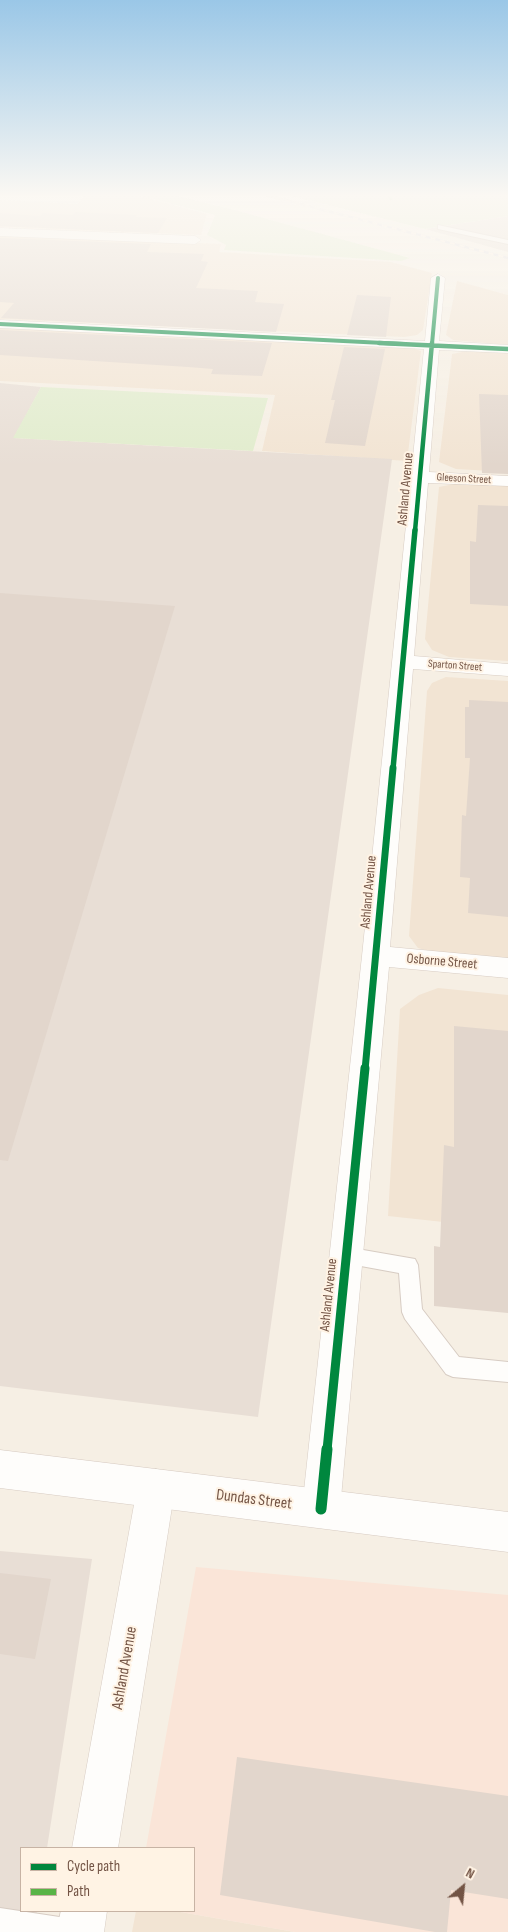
<!DOCTYPE html>
<style>
body{margin:0}
#map{position:relative;width:508px;height:1932px;overflow:hidden;background:#f6efe4;font-family:"Sofia Sans Condensed",sans-serif}
canvas{display:block}
.legend{position:absolute;left:20px;top:1847px;width:175px;height:65px;box-sizing:border-box;background:#fff3e4;border:1px solid #c7b3a4;margin:0;padding:6px 9px;list-style:none;font-size:15px;color:#735445}
.legend li{display:flex;align-items:center;gap:10px;height:25px}
.legend b{width:25px;border:1px solid #c7b3a4}
.north{position:absolute;left:438px;top:1862px;width:50px;height:50px;-webkit-text-stroke:4px #fff3e4;paint-order:stroke;rotate:28deg;font-size:14px;font-weight:700;line-height:20px;text-align:center;color:#735445}
.north::after{content:'';display:block;margin:auto;width:18px;height:22px;background:#735445;clip-path:polygon(50% 0,100% 100%,50% 72%,0 100%)}
</style>
<div id="map">
<canvas width="508" height="1932"></canvas>
<ul class="legend">
<li><b style="height:6px;background:#00873e"></b>Cycle path</li>
<li><b style="height:6px;background:#59b447"></b>Path</li>
</ul>
<div class="north">N</div>
</div>
<script>
const context = document.querySelector('canvas').getContext('2d');
context.lineJoin = 'round';
function fill(path, color) { context.fillStyle = color; context.fill(path, 'evenodd'); }
function stroke(path, color, width, dash) { context.strokeStyle = color; context.lineWidth = width; context.lineCap = dash ? 'butt' : 'round'; context.setLineDash(dash || []); context.stroke(path); }
function label(font, color, halo, rows, align = 'center') {
  context.font = font + ' "Sofia Sans Condensed",sans-serif'; context.lineWidth = 4; context.setLineDash([]); context.textBaseline = 'middle'; context.strokeStyle = halo; context.fillStyle = color; for (const [text, x, y, turn = 0] of rows) {
    context.save(); context.translate(x, y); context.rotate((+turn || 0) * Math.PI / 180); context.textAlign = isNaN(turn) ? turn : align; if (halo) context.strokeText(text, 0, 0); context.fillText(text, 0, 0); context.restore();
  }
}
fill(new Path2D(`
 M 84,195 L 135,195 L 207,214 L 201,235 L 0,227 L 0,200 L 78,204 Z
 M 0,235 L 221,244 L 219,252 L 391,262 L 432,273 L 423,330 L 417,335 L 404,337 L 0,319 Z
 M 457,281 L 508,295 L 508,345 L 453,340 L 446,335 Z
 M 0,328 L 406,346 L 421,351 L 407,461 L 262,451 L 275,395 L 0,381 Z
 M 467,351 L 508,353 L 508,472 L 456,469 L 439,462 L 452,354 Z
 M 459,483 L 508,486 L 508,661 L 449,657 L 432,650 L 425,639 L 439,487 Z
 M 446,677 L 508,681 L 508,961 L 440,954 L 418,948 L 409,936 L 427,691 L 432,683 Z
 M 438,988 L 508,995 L 508,1229 L 388,1216 L 400,1009 L 419,995 Z
 M 136,1911 L 175,1911 L 295,1932 L 132,1932 Z`), '#f2e4d3');
fill(new Path2D(`
 M 196,1567 L 508,1595 L 508,1932 L 295,1932 L 175,1911 L 194,1911 L 194,1848 L 146,1848 Z`), '#fae5d8');
fill(new Path2D(`
 M 508,216 L 508,252 L 425,229 Z
 M 0,383 L 41,387 L 14,438 L 392,459 L 258,1417 L 0,1386 Z
 M 0,1551 L 92,1559 L 47,1848 L 21,1848 L 21,1911 L 37,1911 L 34,1932 L 0,1932 Z`), '#e8ded5');
fill(new Path2D(`
 M 138,195 L 172,195 L 227,208 L 410,258 L 401,261 L 224,250 L 226,245 L 207,235 L 215,215 Z
 M 288,195 L 508,195 L 508,216 L 425,229 Z
 M 41,387 L 268,398 L 253,451 L 13,438 Z`), '#e1eccd');
fill(new Path2D(`
 M 75,212 L 137,215 L 136,217 L 167,218 L 158,233 L 0,226 L 0,213 L 40,216 L 43,213 L 73,215 Z
 M 0,238 L 151,244 L 147,252 L 204,254 L 201,261 L 208,262 L 196,288 L 258,291 L 255,302 L 284,304 L 276,332 L 1,318 L 14,303 L 0,302 Z
 M 357,295 L 391,297 L 386,337 L 347,335 Z
 M 0,330 L 272,343 L 262,376 L 211,374 L 213,369 L 188,367 L 0,355 Z
 M 344,347 L 385,349 L 365,446 L 325,443 L 335,400 L 331,400 Z
 M 479,394 L 508,395 L 508,474 L 482,473 Z
 M 478,505 L 508,506 L 508,606 L 470,604 L 470,541 L 476,542 Z
 M 0,593 L 175,606 L 8,1161 L 0,1160 Z
 M 469,700 L 508,702 L 508,917 L 468,913 L 470,878 L 460,877 L 462,815 L 466,816 L 470,758 L 465,758 L 465,707 L 469,707 Z
 M 454,1026 L 508,1031 L 508,1313 L 434,1306 L 434,1246 L 440,1247 L 444,1145 L 454,1147 Z
 M 0,1573 L 51,1579 L 35,1659 L 0,1654 Z
 M 237,1757 L 508,1796 L 508,1899 L 451,1890 L 447,1932 L 435,1932 L 220,1895 Z`), '#e2d6cc');
const service = new Path2D(`
 M 438,225 L 508,240 L 508,244 L 438,229 Z
 M 346,1247 L 415,1259 L 418,1265 L 422,1309 L 459,1357 L 508,1362 L 508,1382 L 453,1377 L 446,1374 L 405,1319 L 402,1312 L 399,1273 L 339,1262 L 336,1256 L 339,1250 Z
 M 0,1908 L 66,1918 L 76,1922 L 80,1932 L 0,1932 Z`);
const minor = new Path2D(`
 M 0,228 L 195,236 L 201,240 L 195,244 L 0,236 Z
 M 438,274 L 445,278 L 439,341 L 508,345 L 508,353 L 439,350 L 429,472 L 508,476 L 508,486 L 428,483 L 414,656 L 508,664 L 508,676 L 413,669 L 390,947 L 508,958 L 508,978 L 389,967 L 340,1509 L 335,1523 L 321,1528 L 307,1523 L 302,1509 L 362,956 L 424,349 L 0,328 L 0,320 L 425,341 L 431,278 Z
 M 156,1469 L 170,1474 L 175,1488 L 118,1848 L 72,1848 L 137,1488 L 142,1474 Z
 M 61,1911 L 107,1911 L 104,1932 L 56,1932 Z`);
const secondary = new Path2D(`
 M 0,1450 L 508,1512 L 508,1552 L 0,1488 Z`);
stroke(service, '#d7ccc3', 2);
stroke(minor, '#d7ccc3', 1);
stroke(secondary, '#d6cac1', 1);
fill(service, '#fefdfb');
fill(minor, '#fefdfb');
fill(secondary, '#fefdfb');
const rail = new Path2D(`
 M 266,195 L 508,258`);
stroke(rail, '#e3e0e3', 2.5);
stroke(rail, '#fff3e4', 2, [5]);
stroke(new Path2D(`
 M 389,195 L 392,201`), '#59b447', 3, [5.5, 3]);
stroke(new Path2D(`
 M 0,324 L 404,344
 M 432,344 L 438,278`), '#00873e', 4);
stroke(new Path2D(`
 M 379,343 L 508,349
 M 415,531 L 432,343`), '#00873e', 4.5);
stroke(new Path2D(`
 M 393,769 L 415,530`), '#00873e', 5.5);
stroke(new Path2D(`
 M 365,1070 L 393,768`), '#00873e', 7);
stroke(new Path2D(`
 M 327,1450 L 365,1068`), '#00873e', 9);
stroke(new Path2D(`
 M 321,1509 L 327,1449`), '#00873e', 11);
const sky = context.createLinearGradient(0, 0, 0, 466);
sky.addColorStop(0, '#9ac7e7');
sky.addColorStop(0.42, '#fbf8f3');
sky.addColorStop(1, '#fbf8f300');
context.fillStyle = sky;
context.fillRect(0, 0, 508, 466);
label('11px', '#735445', '#fff3e4', [
 ["Gleeson Street",464,479,3],
 ["Sparton Street",455,666,4]
]);
label('14px', '#735445', '#fff3e4', [
 ["Ashland Avenue",406,489,-85],
 ["Ashland Avenue",369,892,-85],
 ["Osborne Street",442,962,5],
 ["Ashland Avenue",329,1295,-84]
]);
label('16px', '#735445', '#fff3e4', [
 ["Dundas Street",254,1500,7],
 ["Ashland Avenue",125,1668,-80]
]);
</script>
